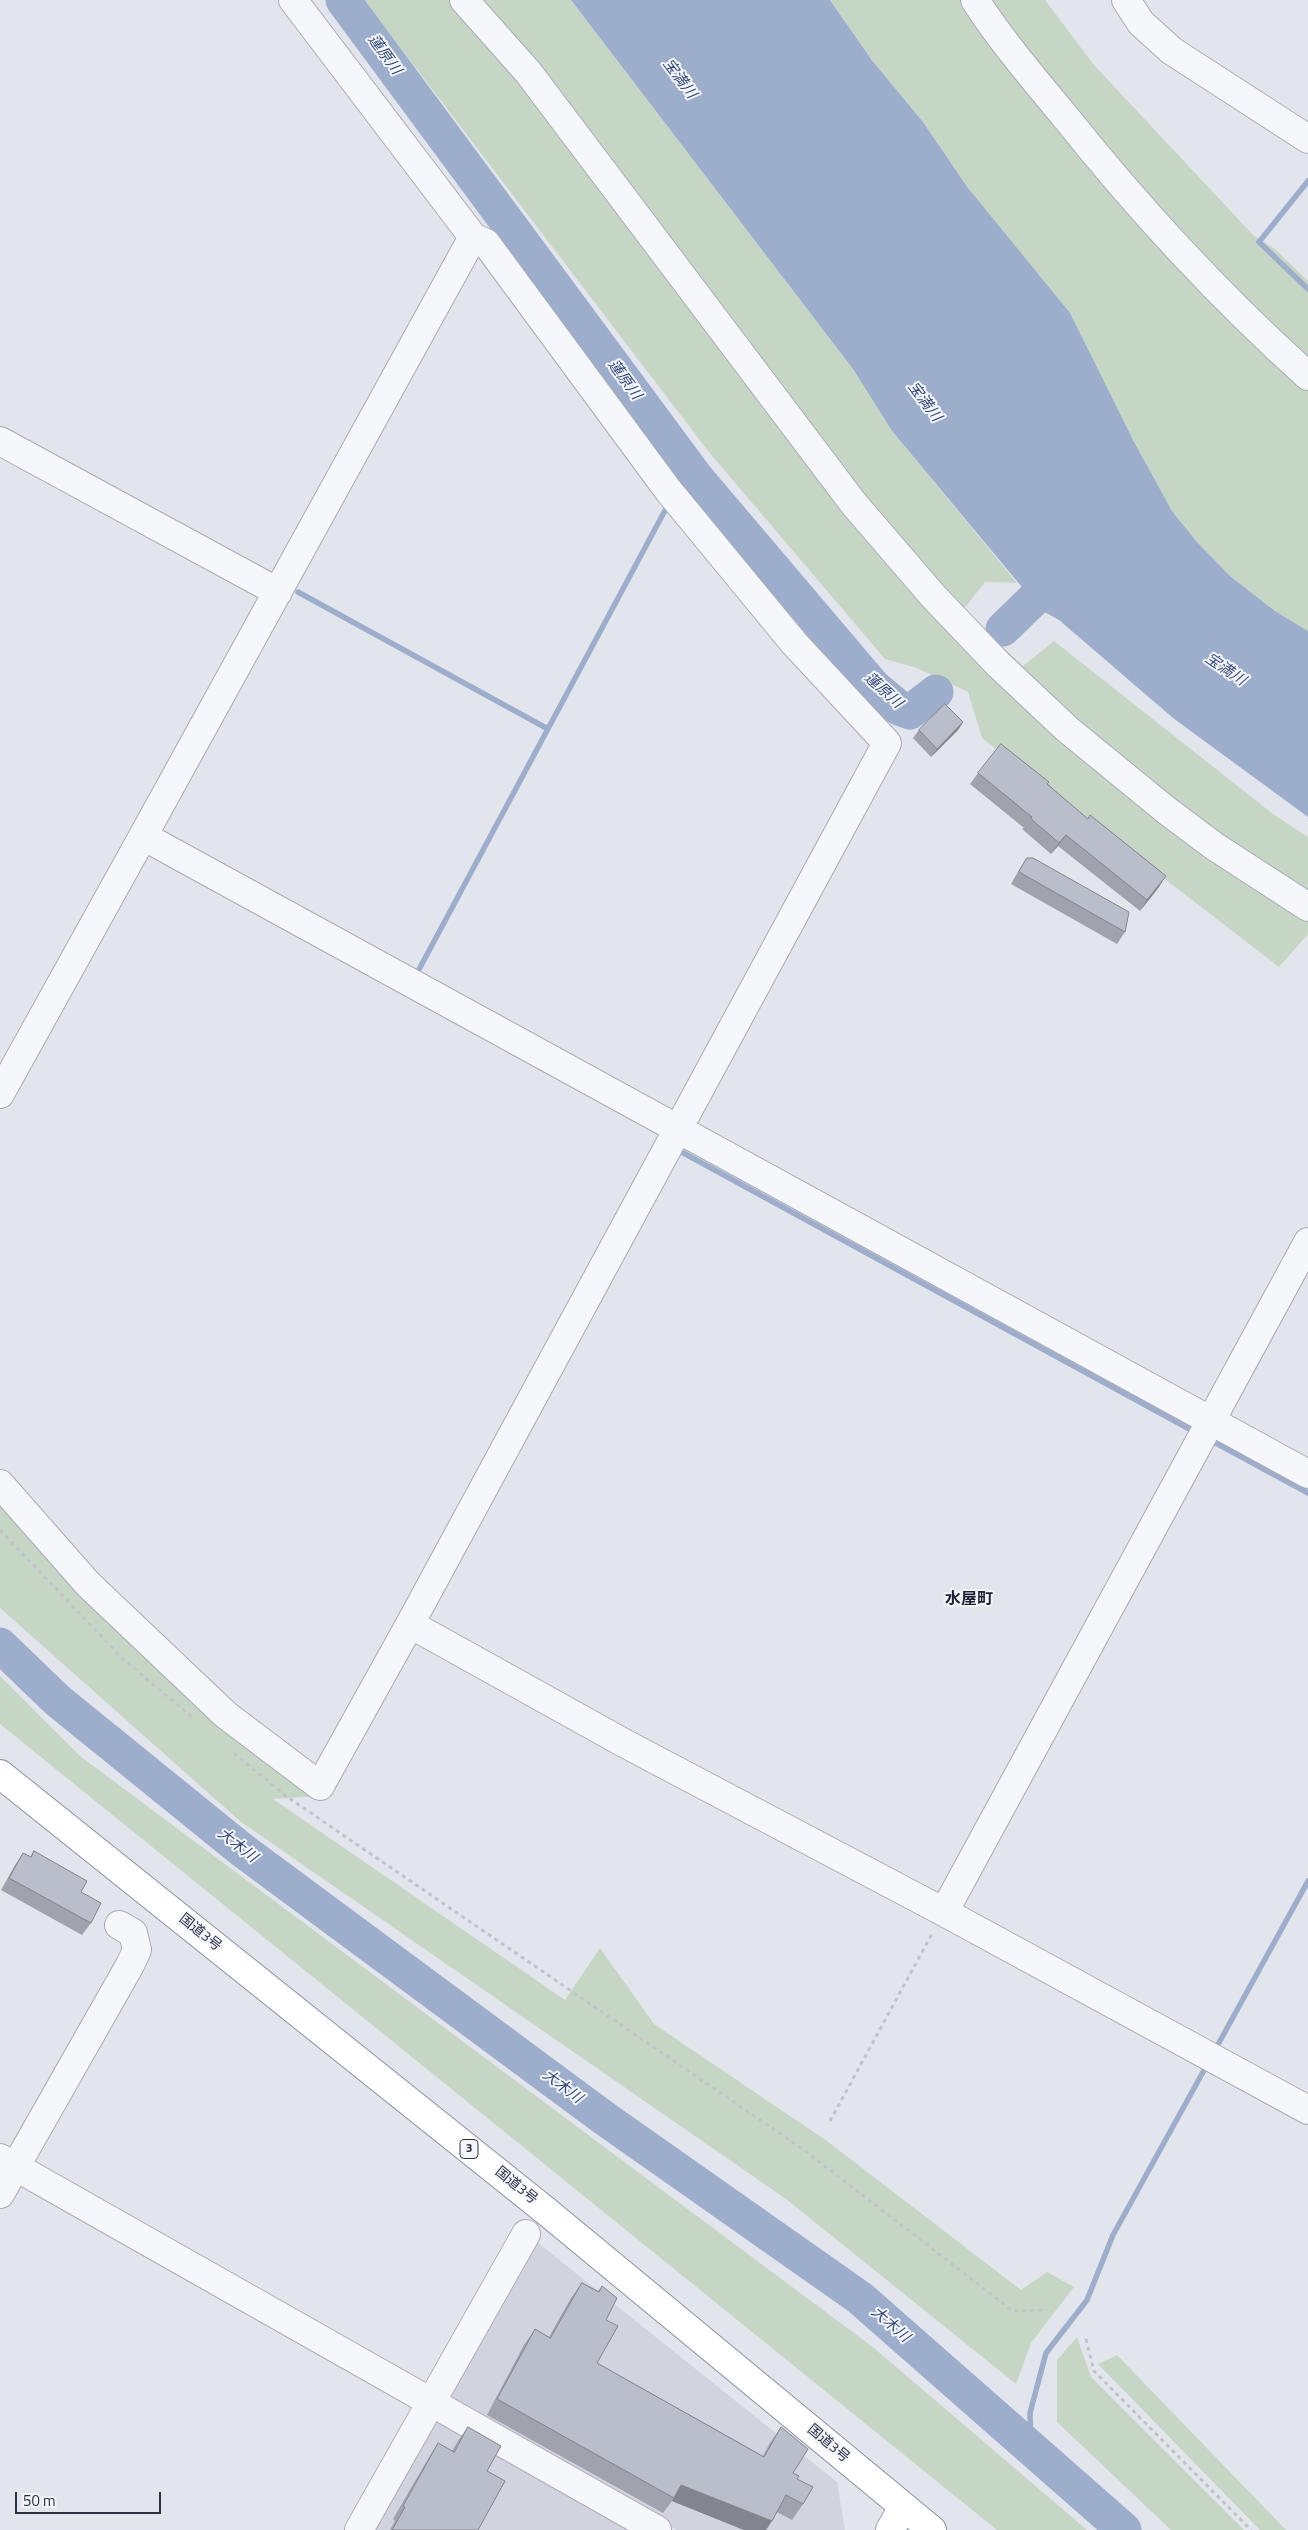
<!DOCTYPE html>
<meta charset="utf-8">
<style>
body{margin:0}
#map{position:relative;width:1308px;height:2530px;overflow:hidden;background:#e3e5ec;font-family:"Titillium Web",sans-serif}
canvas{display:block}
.scale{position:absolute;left:15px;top:2492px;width:146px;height:22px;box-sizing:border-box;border:2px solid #2a3045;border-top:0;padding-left:6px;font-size:15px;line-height:18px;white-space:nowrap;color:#2a3045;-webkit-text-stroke:4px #f3f5f9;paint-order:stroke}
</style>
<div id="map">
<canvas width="1308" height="2530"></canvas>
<div class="scale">50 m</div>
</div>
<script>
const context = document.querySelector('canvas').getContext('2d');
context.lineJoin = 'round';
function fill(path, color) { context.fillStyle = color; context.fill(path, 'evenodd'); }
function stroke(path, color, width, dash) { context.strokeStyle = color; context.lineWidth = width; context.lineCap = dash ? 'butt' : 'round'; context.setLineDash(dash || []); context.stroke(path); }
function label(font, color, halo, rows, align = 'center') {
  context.font = font + ' "Titillium Web","Noto Sans JP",sans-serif'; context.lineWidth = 4; context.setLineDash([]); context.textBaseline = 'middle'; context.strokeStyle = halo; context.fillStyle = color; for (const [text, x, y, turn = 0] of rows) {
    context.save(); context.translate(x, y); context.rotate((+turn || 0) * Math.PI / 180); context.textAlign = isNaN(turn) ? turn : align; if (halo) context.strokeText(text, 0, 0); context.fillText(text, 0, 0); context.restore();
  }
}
fill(new Path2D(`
 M 532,2238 L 837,2482 L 845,2530 L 677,2530 L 442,2398 Z
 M 433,2414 L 638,2530 L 368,2530 Z`), '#d1d4de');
fill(new Path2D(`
 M 364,0 L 571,0 L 853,369 L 892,431 L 1017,583 L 985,582 L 963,610 L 1023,666 L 1054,641 L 1273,814 L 1308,837 L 1308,934 L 1279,967 L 982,738 L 968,692 L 917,668 L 885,659 L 708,451 Z
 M 830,0 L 1045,0 L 1094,65 L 1254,236 L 1275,249 L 1308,281 L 1308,631 L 1275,611 L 1230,576 L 1197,542 L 1172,511 L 1133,440 L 968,188 L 923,122 L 871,59 Z
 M 0,1494 L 322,1796 L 273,1799 L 565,2000 L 600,1948 L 654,2024 L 827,2141 L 1021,2290 L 1047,2272 L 1074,2287 L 1031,2343 L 1016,2384 L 786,2199 L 241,1822 L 0,1608 Z
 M 0,1676 L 80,1756 L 874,2348 L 1087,2530 L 997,2530 L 0,1724 Z
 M 1077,2337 L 1091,2377 L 1244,2530 L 1171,2530 L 1057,2422 L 1057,2360 Z
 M 1117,2355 L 1286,2530 L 1260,2530 L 1098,2364 Z`), '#c6d6c4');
fill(new Path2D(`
 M 571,0 L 830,0 L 871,59 L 923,122 L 968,188 L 1070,313 L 1133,440 L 1172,511 L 1197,542 L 1230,576 L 1275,611 L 1308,631 L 1308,817 L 1173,718 L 1059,620 L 1041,610 L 892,431 L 853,369 Z`), '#9daecd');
stroke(new Path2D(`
 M 1308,181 L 1259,242 L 1308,289
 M 682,486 L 695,476
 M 298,592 L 548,729
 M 910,712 L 917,721
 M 416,975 L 669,503
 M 678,1150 L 1193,1431
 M 1212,1441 L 1308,1493
 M 1215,2050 L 1308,1881
 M 1031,2447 L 1030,2413 L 1046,2353 L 1087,2300 L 1113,2235 L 1208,2063`), '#9daecd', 5.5);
stroke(new Path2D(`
 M 343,0 L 695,476 L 874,687 L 899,708 L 910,712 L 936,692
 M 1003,629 L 1067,567
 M 0,1645 L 57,1700 L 242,1850 L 604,2118 L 860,2298 L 1124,2530`), '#9daecd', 35);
const minor = new Path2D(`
 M 293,0 L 473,237 L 143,836 L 1308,1474
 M 464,0 L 528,72 L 854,504 L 934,597 L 998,664 L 1067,729 L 1166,810 L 1214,846 L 1308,907
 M 975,0 C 1001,40 1032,77 1063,114 C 1137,207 1219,296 1308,376
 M 1126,0 L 1141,23 L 1172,51 L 1308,139
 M 0,441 L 278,592
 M 0,1094 L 143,836
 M 0,1484 L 88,1584 L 226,1715 L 320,1786 L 410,1624 L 887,743 L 794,643 L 668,490 L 486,243 L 473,237
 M 410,1624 L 624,1743 L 944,1912 L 1308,2110
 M 944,1912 L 1308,1242
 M 0,2158 L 657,2530
 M 0,2194 L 130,1965 L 137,1950 L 133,1933 L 119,1925
 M 359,2530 L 526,2234`);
const major = new Path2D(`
 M 890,2530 L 903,2507`);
const highway = new Path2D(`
 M 0,1774 L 546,2211 L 932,2530`);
stroke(minor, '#a8abb7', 30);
stroke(major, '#a2a8b8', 30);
stroke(highway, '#8a90a3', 30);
stroke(new Path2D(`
 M 0,1530 L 123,1659 L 193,1718
 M 234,1753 L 286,1796 L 804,2150 L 1013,2311 L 1047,2310
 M 830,2121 L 933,1932
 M 1086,2339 L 1094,2371 L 1251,2530`), '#c1c3cb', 3, [4, 4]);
stroke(minor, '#f6f7fa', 28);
stroke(major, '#fff', 28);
stroke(highway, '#fff', 28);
fill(new Path2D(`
 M 963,722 L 958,730 L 931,757 L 913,738 L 919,730 Z
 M 978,773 L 1048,784 L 1159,887 L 1140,911 L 1058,846 L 1051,854 L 1022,829 L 1024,828 L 970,784 Z
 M 1027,858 L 1125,932 L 1117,944 L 1011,884 L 1019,870 Z
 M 34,1851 L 81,1892 L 91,1923 L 82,1935 L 1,1890 L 15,1865 L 23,1853 L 30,1857 Z
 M 582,2283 L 598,2291 L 602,2286 L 606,2320 L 597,2363 L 763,2456 L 770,2443 L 781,2427 L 793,2473 L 797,2479 L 803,2504 L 792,2520 L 777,2512 L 766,2530 L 744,2530 L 672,2501 L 663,2513 L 487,2415 L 524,2345 L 535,2329 L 549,2337 L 571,2298 Z
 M 468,2427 L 487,2471 L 478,2530 L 390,2530 L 395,2521 L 393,2519 L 429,2457 L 438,2443 L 452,2451 L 458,2441 Z`), '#a0a3ae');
fill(new Path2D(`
 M 963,722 L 958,730 L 931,757 L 937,749 Z
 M 1066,835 L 1058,846 L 1051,854 L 1059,843 Z
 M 1166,876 L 1159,887 L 1140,911 L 1147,900 Z
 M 681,2485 L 772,2521 L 766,2530 L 744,2530 L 672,2501 Z`), '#82858d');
const building = new Path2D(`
 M 945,704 L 963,722 L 937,749 L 919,730 Z
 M 1001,744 L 1049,782 L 1047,784 L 1088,819 L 1090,815 L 1166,876 L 1147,900 L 1066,835 L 1059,843 L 1030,818 L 1032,817 L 978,773 Z
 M 1027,858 L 1033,858 L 1129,912 L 1125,932 L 1019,872 Z
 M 34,1851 L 87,1881 L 81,1892 L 101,1903 L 91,1923 L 9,1878 L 23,1853 L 31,1857 Z
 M 582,2283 L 599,2292 L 602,2286 L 617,2298 L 606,2320 L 618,2326 L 597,2363 L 764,2457 L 781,2427 L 808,2449 L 793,2473 L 799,2476 L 797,2479 L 813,2487 L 803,2504 L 786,2495 L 772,2521 L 681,2485 L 674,2498 L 497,2399 L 535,2329 L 550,2338 Z
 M 468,2427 L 501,2446 L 487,2471 L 505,2481 L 478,2530 L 392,2530 L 405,2507 L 403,2506 L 438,2443 L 454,2452 Z`);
fill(building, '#babeca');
stroke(building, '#82858d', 1);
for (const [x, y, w] of [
 [469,2149,18]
]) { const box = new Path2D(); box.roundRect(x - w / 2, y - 9.5, w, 19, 4); context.fillStyle = '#f3f5f9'; context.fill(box); stroke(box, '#2a3045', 1); }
label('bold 12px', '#2a3045', null, [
 ["3",469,2149]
]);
label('14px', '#2a3045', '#f3f5f9', [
 ["国道3号",200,1933,39],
 ["国道3号",516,2186,39],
 ["国道3号",828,2444,40]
]);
label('italic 15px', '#32497b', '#f3f5f9', [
 ["蓮原川",384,55,54],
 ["宝満川",679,79,53],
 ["蓮原川",624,380,54],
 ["宝満川",924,402,53],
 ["宝満川",1225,670,34],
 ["蓮原川",883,691,42],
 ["大木川",237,1846,38],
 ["大木川",562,2087,37],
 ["大木川",890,2325,41]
]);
label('bold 16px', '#1c2136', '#f3f5f9', [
 ["水屋町",969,1600]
]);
</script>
